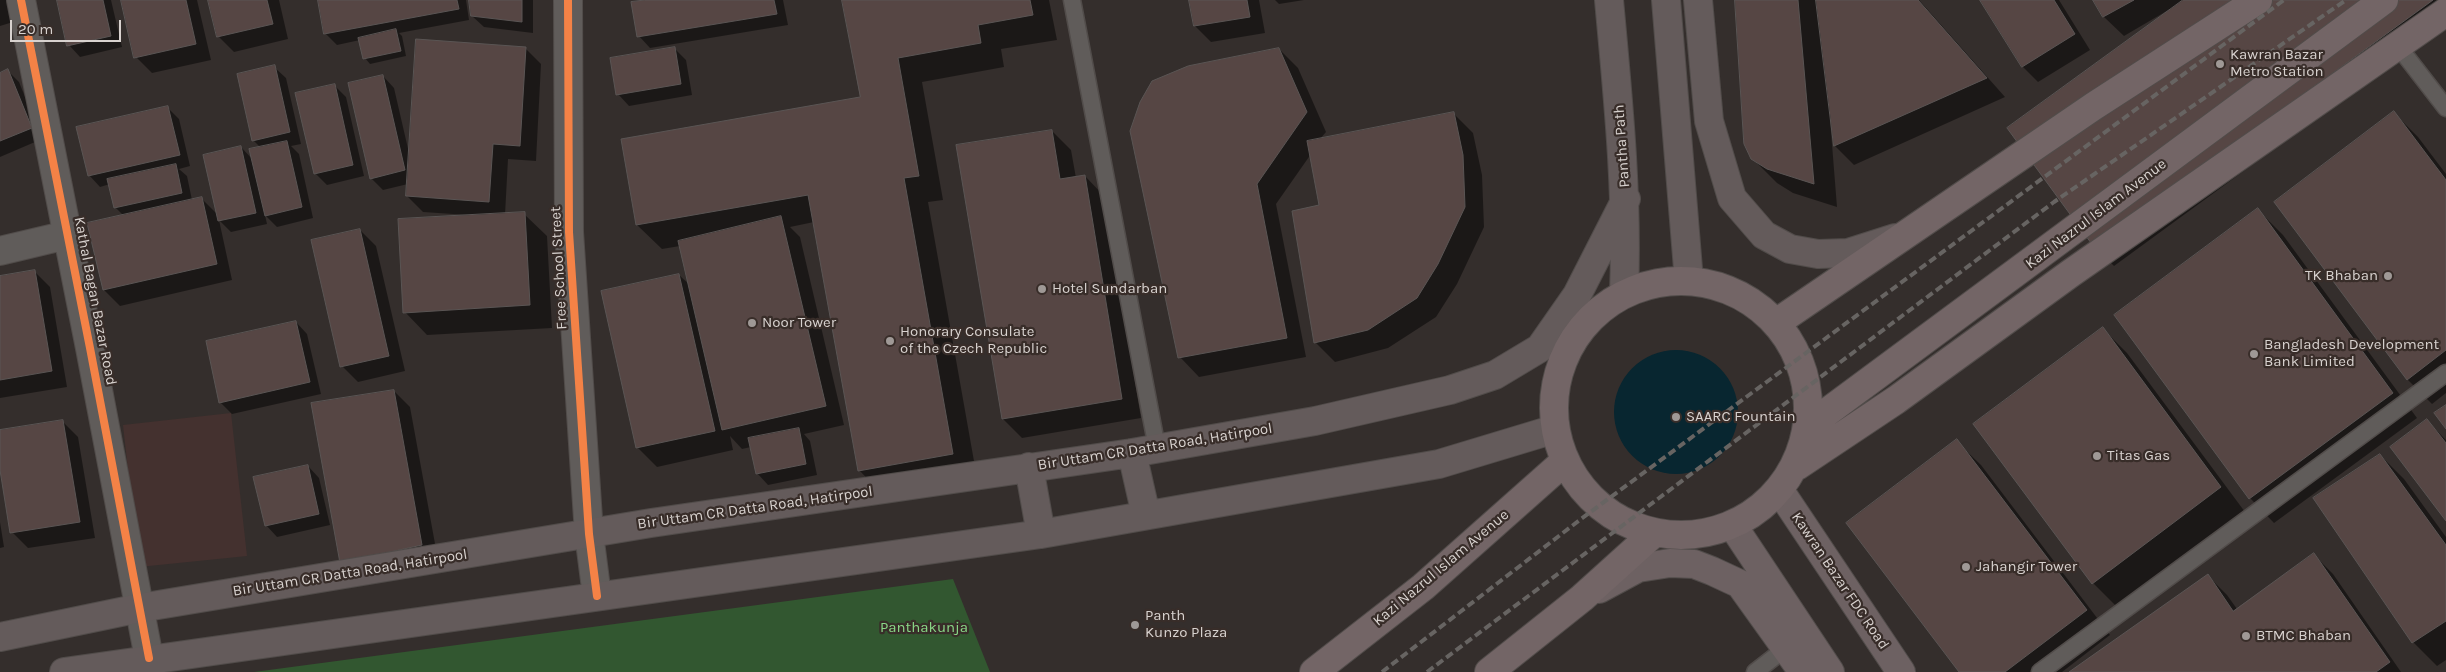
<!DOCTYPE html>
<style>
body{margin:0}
#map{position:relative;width:2446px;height:672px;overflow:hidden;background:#342e2c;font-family:Karla,sans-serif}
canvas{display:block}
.scale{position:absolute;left:10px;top:20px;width:111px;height:22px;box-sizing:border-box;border:2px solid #d8d2cf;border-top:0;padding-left:6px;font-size:15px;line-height:18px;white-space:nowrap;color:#d8d2cf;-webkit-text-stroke:4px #382d29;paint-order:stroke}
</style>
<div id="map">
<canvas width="2446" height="672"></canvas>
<div class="scale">20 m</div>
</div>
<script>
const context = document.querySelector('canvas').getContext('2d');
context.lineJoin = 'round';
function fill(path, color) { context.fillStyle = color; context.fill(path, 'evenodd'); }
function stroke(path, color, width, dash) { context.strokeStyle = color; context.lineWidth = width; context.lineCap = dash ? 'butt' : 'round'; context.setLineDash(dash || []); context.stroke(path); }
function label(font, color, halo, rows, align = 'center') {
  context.font = font + ' Karla,sans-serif'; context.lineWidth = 4.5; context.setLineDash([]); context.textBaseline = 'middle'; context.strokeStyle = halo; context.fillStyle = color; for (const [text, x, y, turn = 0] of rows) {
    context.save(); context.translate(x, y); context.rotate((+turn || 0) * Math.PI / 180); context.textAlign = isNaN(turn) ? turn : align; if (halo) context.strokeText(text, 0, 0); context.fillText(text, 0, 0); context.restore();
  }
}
fill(new Path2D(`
 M 231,413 L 247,556 L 139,567 L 123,425 Z`), '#44312f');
fill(new Path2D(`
 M 953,579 L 990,672 L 254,672 Z`), '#325730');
fill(new Path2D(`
 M1614 412a62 62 0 1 1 124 0a62 62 0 1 1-124 0Z`), '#082630');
fill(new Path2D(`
 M 0,0 L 7,0 L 13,22 L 0,26 Z
 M 58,0 L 111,0 L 122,47 L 80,57 L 69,45 Z
 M 122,0 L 197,0 L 211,60 L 152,73 L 136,57 Z
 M 210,0 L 279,0 L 288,39 L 234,52 L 218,36 Z
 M 319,0 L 466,0 L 469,20 L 399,33 L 402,36 L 406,56 L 370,64 L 365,58 L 360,40 L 337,45 L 325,33 Z
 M 471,0 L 533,0 L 533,33 L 484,27 L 472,16 Z
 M 652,0 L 783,0 L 788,25 L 650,48 L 639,36 Z
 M 844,0 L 1049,0 L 1057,40 L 1001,49 L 1004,67 L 922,82 L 943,200 L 928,202 L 977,478 L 883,495 L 859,470 L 814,222 L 790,227 L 800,237 L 844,425 L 804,434 L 810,441 L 817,475 L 768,485 L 757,473 L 751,447 L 742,449 L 730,436 L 733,450 L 657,467 L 638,448 L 679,275 L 690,285 L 680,246 L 662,249 L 637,225 L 861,98 Z
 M 1190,0 L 1259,0 L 1265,33 L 1211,42 L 1195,26 Z
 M 1275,0 L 1304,0 L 1279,4 Z
 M 1736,0 L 1815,0 L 1817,2 L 1817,0 L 1919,0 L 2005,97 L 1854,165 L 1835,146 L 1832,118 L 1830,119 L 1837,207 L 1793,193 L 1777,183 L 1752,158 Z
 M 1982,0 L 2059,0 L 2090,50 L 2038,82 L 2022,66 Z
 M 2095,0 L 2446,0 L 2446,23 L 2114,266 L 2095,247 L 2171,11 L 2170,9 L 2124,36 L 2104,17 Z
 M 525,48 L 541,64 L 536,161 L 508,159 L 505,215 L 524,214 L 547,236 L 552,328 L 427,335 L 405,312 L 468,215 L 423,212 L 407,196 L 408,184 L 383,190 L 371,178 L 383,76 L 394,88 L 409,153 Z
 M 674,48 L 686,60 L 692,95 L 629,106 L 618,94 Z
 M 1279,49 L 1298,68 L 1326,132 L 1320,139 L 1454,114 L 1473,133 L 1482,175 L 1484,227 L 1457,284 L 1436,317 L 1388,348 L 1335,362 L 1316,343 L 1293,212 L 1321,206 L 1311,154 L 1276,204 L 1306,357 L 1199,377 L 1180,357 Z
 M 274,67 L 286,78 L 301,144 L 291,146 L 299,154 L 313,218 L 277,227 L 265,215 L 267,224 L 231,232 L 219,220 L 232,280 L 120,306 L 104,290 L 124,216 L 115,207 L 110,184 L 100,187 L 89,175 L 168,108 L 179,119 L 190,166 L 179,169 L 187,176 L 192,200 L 201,198 L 218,215 L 241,147 L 253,160 L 261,148 L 253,140 Z
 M 8,71 L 19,82 L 42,139 L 0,157 L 0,74 Z
 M 334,85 L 346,97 L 364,176 L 327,185 L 315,173 Z
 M 2394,113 L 2418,137 L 2446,174 L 2446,393 L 2432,404 L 2407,379 Z
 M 1052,131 L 1071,150 L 1076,178 L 1085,176 L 1104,196 L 1141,418 L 1022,438 L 1003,419 Z
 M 2258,210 L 2283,235 L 2417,418 L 2274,523 L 2250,498 Z
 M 360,230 L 376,246 L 405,371 L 358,382 L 342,366 Z
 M 34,271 L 50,287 L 67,387 L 0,398 L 0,277 Z
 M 296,322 L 307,334 L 321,394 L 232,414 L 220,402 Z
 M 2103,329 L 2127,353 L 2245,512 L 2118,608 L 2093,583 Z
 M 394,391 L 410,407 L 438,560 L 357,579 Z
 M 62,421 L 78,437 L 95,538 L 28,548 L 12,532 L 0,462 L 0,432 Z
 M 2427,421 L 2446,440 L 2446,519 Z
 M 1956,441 L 1981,465 L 2110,635 L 2062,672 L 1960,672 Z
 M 2380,455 L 2404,479 L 2446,537 L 2446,660 L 2437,666 L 2413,642 Z
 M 308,466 L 319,478 L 330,525 L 277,537 L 266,525 Z
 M 0,522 L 4,547 L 0,548 Z
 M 2314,555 L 2333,574 L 2401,672 L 2071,672 L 2208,576 L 2227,595 L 2237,609 Z`), '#0007');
const building = new Path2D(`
 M 57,0 L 103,0 L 111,36 L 67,46 Z
 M 121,0 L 186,0 L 196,44 L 134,58 Z
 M 208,0 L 267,0 L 273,24 L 217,37 Z
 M 318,0 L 457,0 L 459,9 L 324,34 Z
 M 469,0 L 522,0 L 522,22 L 471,16 Z
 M 645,0 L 774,0 L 777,14 L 637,37 L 631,2 Z
 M 842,0 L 1030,0 L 1033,15 L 978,25 L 981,43 L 898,58 L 919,176 L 904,178 L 953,454 L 858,471 L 808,195 L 636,225 L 621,139 L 860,97 Z
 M 1189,0 L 1247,0 L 1250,17 L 1194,26 Z
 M 1735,0 L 1798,0 L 1814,184 L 1767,169 L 1751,159 L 1744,144 Z
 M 1816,0 L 1918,0 L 1987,78 L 1834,146 Z
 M 1980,0 L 2054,0 L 2075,34 L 2022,67 Z
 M 2093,0 L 2134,0 L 2103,17 Z
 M 2183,0 L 2433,0 L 2094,247 L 2007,128 Z
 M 396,29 L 401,51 L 363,59 L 358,38 Z
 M 416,39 L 526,47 L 520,146 L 493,144 L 489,202 L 406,196 Z
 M 675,47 L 681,84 L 616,95 L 610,58 Z
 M 1279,48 L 1307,112 L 1257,184 L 1287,338 L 1178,358 L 1130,131 L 1140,102 L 1152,81 L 1188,66 Z
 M 275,65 L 290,132 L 252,141 L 237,74 Z
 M 8,69 L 32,128 L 0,141 L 0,73 Z
 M 383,75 L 405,170 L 370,179 L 348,83 Z
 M 335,84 L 353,165 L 314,174 L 295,93 Z
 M 168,106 L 180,155 L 88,176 L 76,127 Z
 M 2394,111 L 2446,180 L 2446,350 L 2407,380 L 2274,202 Z
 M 1454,112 L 1463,155 L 1465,207 L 1438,264 L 1417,298 L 1368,330 L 1314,343 L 1292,211 L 1319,205 L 1307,141 Z
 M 1052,130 L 1060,179 L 1085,175 L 1122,399 L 1002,419 L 956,145 Z
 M 287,141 L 302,207 L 265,216 L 249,149 Z
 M 241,146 L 256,213 L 218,221 L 203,155 Z
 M 176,164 L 182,193 L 114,208 L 107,179 Z
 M 202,197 L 217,264 L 103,290 L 87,223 Z
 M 2258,208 L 2393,393 L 2249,499 L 2114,315 Z
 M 525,212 L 530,305 L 403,313 L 398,219 Z
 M 781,216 L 826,406 L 722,430 L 678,241 Z
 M 360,229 L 389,356 L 340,367 L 311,240 Z
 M 35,270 L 52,371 L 0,380 L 0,276 Z
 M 679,274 L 715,431 L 636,448 L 601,291 Z
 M 296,321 L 310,382 L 219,403 L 206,341 Z
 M 2103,327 L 2221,487 L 2092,584 L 1973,424 Z
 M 394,390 L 422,545 L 340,563 L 311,403 Z
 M 2446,405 L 2446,429 L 2434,413 Z
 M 2427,419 L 2446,443 L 2446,521 L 2390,447 Z
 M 63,420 L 80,522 L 10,533 L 0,470 L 0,430 Z
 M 799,428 L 806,464 L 756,474 L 748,438 Z
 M 1957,439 L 2087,610 L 2005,672 L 1959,672 L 1846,523 Z
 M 2380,454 L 2446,545 L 2446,621 L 2412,643 L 2313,498 Z
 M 308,465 L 319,514 L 265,526 L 253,477 Z
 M 2314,553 L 2390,662 L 2376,672 L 2069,672 L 2208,574 L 2233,611 Z`);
fill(building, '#564644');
stroke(building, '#5a5554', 1);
const service = new Path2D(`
 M 1072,0 L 1157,448
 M 2398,46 L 2446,108
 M 1755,672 L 1786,648
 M 2040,672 L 2446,373`);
const minor = new Path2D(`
 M 21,0 L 90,348 L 149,658
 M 568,0 L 569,232 L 589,534 L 597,596
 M 0,251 L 67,235`);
const secondary = new Path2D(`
 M 1609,0 C 1618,98 1628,195 1624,293
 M 1666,0 L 1689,281
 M 1698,0 L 1709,121 L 1732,198 L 1764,235 L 1790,249 L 1818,254 L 1848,253 L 1895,238
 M 1132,453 L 1146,515
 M 1029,467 L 1041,534
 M 0,637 L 140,608 L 651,523 L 1132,453 L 1315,421 L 1450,390 L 1495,375 L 1540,348 L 1577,295 L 1626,199
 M 64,672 L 1041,534 L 1439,464 L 1555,429`);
const primary = new Path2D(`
 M 1780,491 L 1901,672
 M 1733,526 L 1830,672
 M 1599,589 L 1638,568 L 1670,563 L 1694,564 L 1712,571 L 1740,584 L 1803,672`);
const trunk = new Path2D(`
 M1554 408a127 127 0 1 1 254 0a127 127 0 1 1-254 0Z
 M 1776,323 L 2094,106 L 2258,0
 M 1807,427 L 2384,0
 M 1797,466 L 1896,400 L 2071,273 L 2446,12
 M 1314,672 L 1423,587 L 1565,461
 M 1489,672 L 1582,598 L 1654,533`);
stroke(service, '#514c4a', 19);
stroke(minor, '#514c4a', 30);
stroke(secondary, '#514c4a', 30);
stroke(primary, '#514c4a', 30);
stroke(trunk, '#514c4a', 30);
stroke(service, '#605c5a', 16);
stroke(minor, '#605c5a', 28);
stroke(secondary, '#645b5b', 28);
stroke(primary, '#6d6162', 28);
stroke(trunk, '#736566', 28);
stroke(new Path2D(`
 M 1382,672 L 1581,519 L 2284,0
 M 1427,672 L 2054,202 L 2346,0`), '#676462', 4, [8, 4]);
stroke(new Path2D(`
 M 21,0 L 90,348 L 149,658
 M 568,0 L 569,232 L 589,534 L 597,596`), '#f48246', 8);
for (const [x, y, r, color] of [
 [2220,64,5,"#9f9996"],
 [2388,276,5,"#9f9996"],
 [1042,289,5,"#9f9996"],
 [752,323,5,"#9f9996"],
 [890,341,5,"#9f9996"],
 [2254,354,5,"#9f9996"],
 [1676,417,5,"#9f9996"],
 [2097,456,5,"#9f9996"],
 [1966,567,5,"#9f9996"],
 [1135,625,5,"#9f9996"],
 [2246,636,5,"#9f9996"]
]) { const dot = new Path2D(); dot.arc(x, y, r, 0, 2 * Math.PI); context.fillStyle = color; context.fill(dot); stroke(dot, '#382d29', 2); }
label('15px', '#d8d2cf', '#382d29', [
 ["Kawran Bazar",2230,55],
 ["Metro Station",2230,72],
 ["TK Bhaban",2378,276,"right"],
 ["Hotel Sundarban",1052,289],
 ["Noor Tower",762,323],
 ["Honorary Consulate",900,332],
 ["of the Czech Republic",900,349],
 ["Bangladesh Development",2264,345],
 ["Bank Limited",2264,362],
 ["SAARC Fountain",1686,417],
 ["Titas Gas",2107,456],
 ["Jahangir Tower",1976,567],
 ["Panth",1145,616],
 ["Kunzo Plaza",1145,633],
 ["BTMC Bhaban",2256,636]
], 'left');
label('15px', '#d8d2cf', '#382d29', [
 ["Pantha Path",1622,146,-94],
 ["Kazi Nazrul Islam Avenue",2096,214,-37],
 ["Free School Street",559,268,-93],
 ["Kathal Bagan Bazar Road",95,301,79],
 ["Bir Uttam CR Datta Road, Hatirpool",1155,447,-9],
 ["Bir Uttam CR Datta Road, Hatirpool",755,508,-8],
 ["Kazi Nazrul Islam Avenue",1441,568,-40],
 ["Bir Uttam CR Datta Road, Hatirpool",350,573,-9],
 ["Kawran Bazar FDC Road",1840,581,56]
]);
label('15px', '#8ad887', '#382d29', [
 ["Panthakunja",924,628]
]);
</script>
